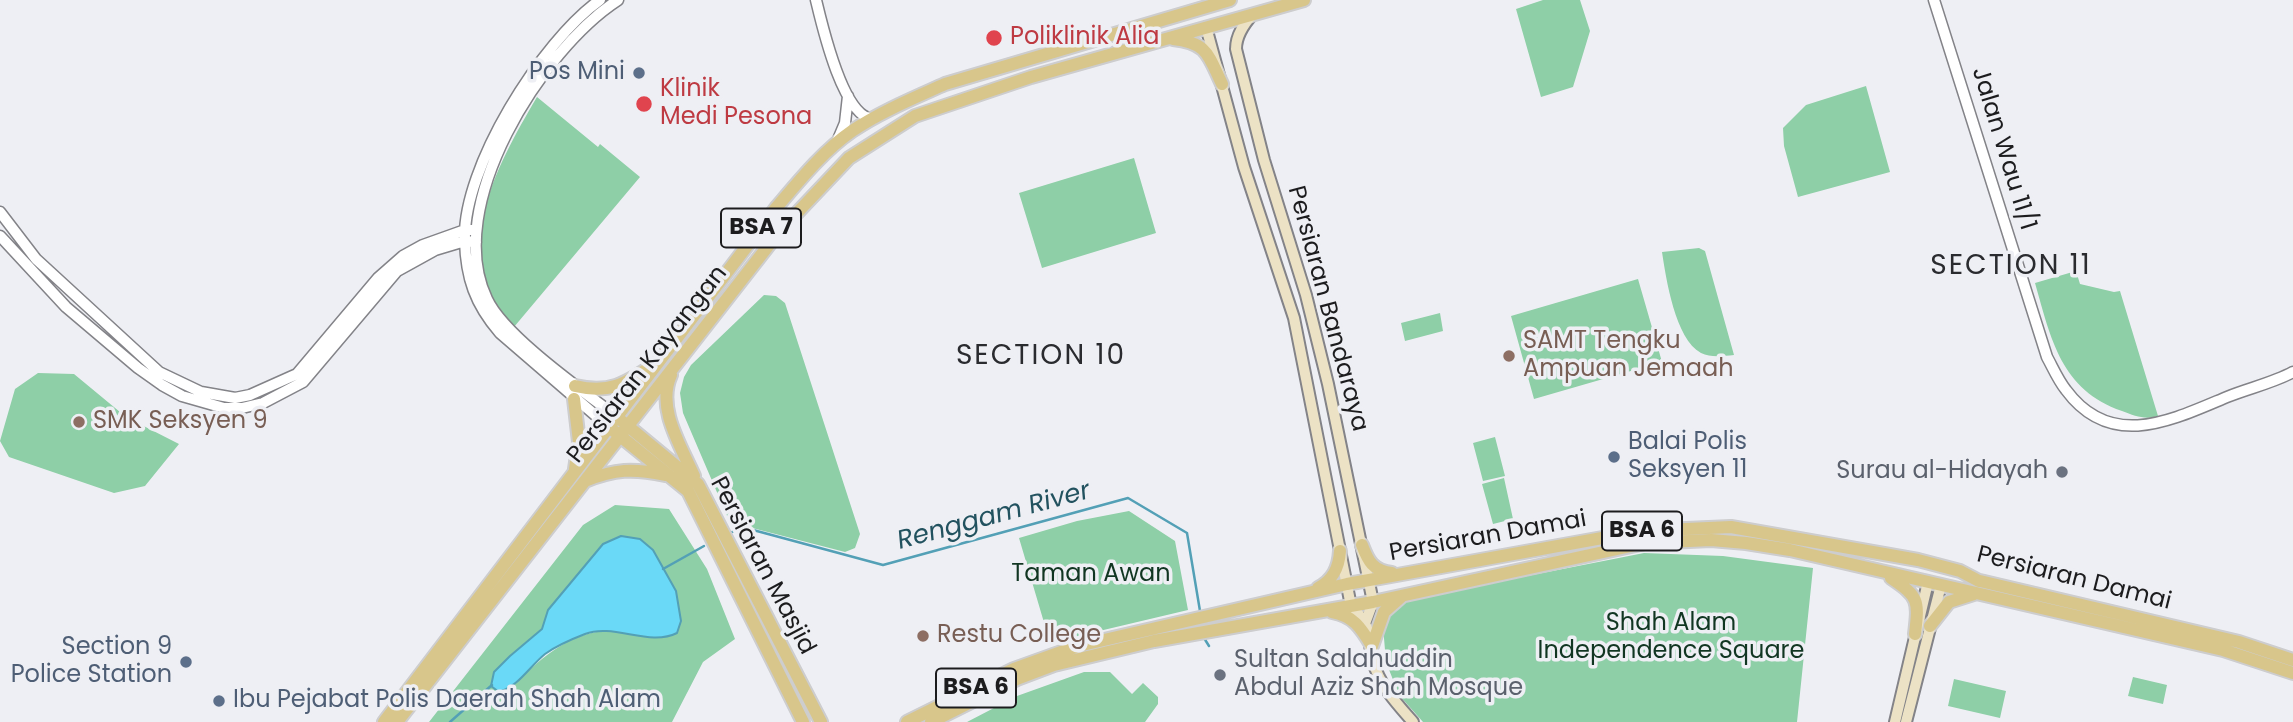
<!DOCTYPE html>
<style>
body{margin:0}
canvas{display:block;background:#eeeff4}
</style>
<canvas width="2293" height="722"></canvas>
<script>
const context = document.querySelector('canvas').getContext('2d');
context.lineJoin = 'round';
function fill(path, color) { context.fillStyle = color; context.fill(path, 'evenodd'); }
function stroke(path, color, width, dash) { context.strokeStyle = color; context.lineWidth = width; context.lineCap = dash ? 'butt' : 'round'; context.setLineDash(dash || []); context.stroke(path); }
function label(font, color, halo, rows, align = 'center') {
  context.font = font + ' Poppins,sans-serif'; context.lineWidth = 7; context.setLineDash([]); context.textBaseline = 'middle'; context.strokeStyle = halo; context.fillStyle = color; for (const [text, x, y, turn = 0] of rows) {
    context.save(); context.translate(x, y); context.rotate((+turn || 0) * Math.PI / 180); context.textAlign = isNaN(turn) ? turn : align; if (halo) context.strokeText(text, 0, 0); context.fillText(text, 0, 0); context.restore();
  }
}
fill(new Path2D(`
 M 1543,0 L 1580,0 L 1590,31 L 1573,87 L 1541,97 L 1516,9 Z
 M 1866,86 L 1890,172 L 1798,197 L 1784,146 L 1783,128 L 1806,105 Z
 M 537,97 L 598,147 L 600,144 L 640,177 L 514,327 C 445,257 496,167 537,97 Z
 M 1134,158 L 1156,233 L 1042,268 L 1019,193 Z
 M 1699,248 L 1705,251 L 1734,355 C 1723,356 1711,358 1701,353 C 1675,339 1666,278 1662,252 Z
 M 2076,271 L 2080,284 L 2114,292 L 2120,291 L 2158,416 C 2145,420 2135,416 2122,411 C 2061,390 2051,339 2035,283 Z
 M 1638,279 L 1662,362 L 1534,399 L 1511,316 Z
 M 764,295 L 776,296 L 785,303 L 860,534 L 855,548 L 845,552 L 733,523 L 728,518 L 683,413 L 680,393 L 684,377 L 691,365 Z
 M 1440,313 L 1443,331 L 1405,341 L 1401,323 Z
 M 38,373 L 74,374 L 126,417 L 179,444 L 145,486 L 114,493 L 9,457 L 0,441 L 15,389 Z
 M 1495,437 L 1505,476 L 1483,481 L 1473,443 Z
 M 1504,478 L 1513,519 L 1493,524 L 1482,484 Z
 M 615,505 L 669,509 L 707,569 L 735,639 L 703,662 L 672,722 L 429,722 L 583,525 ZM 621,536 L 676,591 L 681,621 L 676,633 C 657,643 633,631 612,631 C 569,630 538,661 510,689 L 510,656 L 542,629 L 549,610 L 603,544 Z
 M 1129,511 L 1175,541 L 1188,610 L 1057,641 L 1048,636 L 1019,538 L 1077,521 Z
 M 1644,553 L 1723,556 L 1813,568 L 1797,722 L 1423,722 L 1399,695 L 1386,662 L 1383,626 L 1395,602 Z
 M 1084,672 L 1110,672 L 1132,694 L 1143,683 L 1158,697 L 1158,704 L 1145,722 L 967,722 L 1017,696 Z
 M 2133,677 L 2167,685 L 2163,704 L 2128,696 Z
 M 1954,679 L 2006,691 L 2000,718 L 1948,706 Z`), '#8ecfa7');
const water = new Path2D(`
 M 621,536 L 640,539 L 653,550 L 676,591 L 681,621 L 677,633 C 649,647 614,623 585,634 C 572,639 556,646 545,654 C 529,667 519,686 499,692 L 491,686 L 494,672 L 510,656 L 542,629 L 548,610 L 603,544 Z`);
fill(water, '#6ad9f7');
stroke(water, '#53a0b6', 2);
stroke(new Path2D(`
 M 728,534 L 742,527 L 883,565 L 1128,498 L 1187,533 L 1200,611
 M 663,569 L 704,546
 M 1204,638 L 1209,646
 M 450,722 L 492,685`), '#53a0b6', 2.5);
const tertiary = new Path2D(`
 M 600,0 C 542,41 462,168 465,240 C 466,278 475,304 500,333 L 609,427
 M 816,0 C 822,25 843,117 873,119
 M 1934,0 L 2047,357 C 2053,368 2058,380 2066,390 C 2111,451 2172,420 2227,397 C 2249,388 2273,383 2293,372
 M 837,142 L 845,123 L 848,96
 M 0,212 L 36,259 L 159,372 L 201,392 L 235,398 L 250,395 L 297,374 L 378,278 L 403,256 L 423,245 L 465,230 L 476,230
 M 0,236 L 66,307 L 138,368 L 162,385 L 182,396 L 224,408 L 242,408 L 263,403 L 303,382 L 397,271 L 435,250 L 465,241 L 476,242
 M 617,417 C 583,391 504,336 487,299 C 442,206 541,50 618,0`);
const secondary = new Path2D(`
 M 1253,14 C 1244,24 1236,35 1236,49 L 1264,160 L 1306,295 L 1328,384 L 1373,602 L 1366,621
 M 1206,27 L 1244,167 L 1294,318 L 1351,606 C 1374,629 1366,633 1373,661 C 1379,685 1398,705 1413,722
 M 1895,722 L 1928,582
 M 1906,722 L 1941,585`);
const primary = new Path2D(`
 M 1173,39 C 1208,43 1208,55 1222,84
 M 671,375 C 656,408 681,446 694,476
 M 575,386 C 609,394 625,384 652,366
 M 574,399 L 579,442 L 575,469
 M 623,422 L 698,484 L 821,722
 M 614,431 L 688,491 L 803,722
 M 585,481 C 615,469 633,468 665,475
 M 1362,545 C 1368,561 1373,571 1392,573
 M 1891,578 C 1919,597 1919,600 1915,634
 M 1980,581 L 2239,642 L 2293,660
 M 1318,588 C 1333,580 1339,568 1340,551
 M 1332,612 C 1354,616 1361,628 1372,646
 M 1930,626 L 1949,602 L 1974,594
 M 1372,646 L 1384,612 L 1401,597
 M 384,722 L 776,208 C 799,181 823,151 852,131 C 880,112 914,98 945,84 L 1230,0
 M 397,722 L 779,232 L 849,158 L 915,116 L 1031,77 L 1304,0
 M 907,722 L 1014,669 L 1078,646 L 1347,584 L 1641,531 L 1731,527 L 1918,560 L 1960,571 L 1979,581
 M 931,722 L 1017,679 L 1054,665 L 1154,641 L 1373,602 L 1645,543 L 1711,540 L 1746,543 L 1790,550 L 2223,650 L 2293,673`);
stroke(tertiary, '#838388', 13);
stroke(secondary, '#838388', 14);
stroke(primary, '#cdcdce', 16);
stroke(tertiary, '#fff', 10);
stroke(secondary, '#ece2c5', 10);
stroke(primary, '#d8c68b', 12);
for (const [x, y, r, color] of [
 [994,38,9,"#e0444e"],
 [639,73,7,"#5c6f8a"],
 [644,104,9,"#e0444e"],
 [1509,356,7,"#8d6e63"],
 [79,422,7,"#8d6e63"],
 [1614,457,7,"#5c6f8a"],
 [2062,472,7,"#6b7280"],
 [923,636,7,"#8d6e63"],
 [186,662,7,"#5c6f8a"],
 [1220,675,7,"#6b7280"],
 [219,701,7,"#5c6f8a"]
]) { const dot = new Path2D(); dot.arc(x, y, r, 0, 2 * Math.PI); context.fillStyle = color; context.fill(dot); stroke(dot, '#eeeff4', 2.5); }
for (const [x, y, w] of [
 [761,228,80],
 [1642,531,80],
 [976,688,80]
]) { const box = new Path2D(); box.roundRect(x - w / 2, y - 19.5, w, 39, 5); context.fillStyle = '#eeeff4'; context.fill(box); stroke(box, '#1c1c1e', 2); }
label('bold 23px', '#1c1c1e', null, [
 ["BSA 7",761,228],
 ["BSA 6",1642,531],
 ["BSA 6",976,688]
]);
label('24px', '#be3a42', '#eeeff4', [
 ["Poliklinik Alia",1010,38],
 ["Klinik",660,90],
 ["Medi Pesona",660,118]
], 'left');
label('24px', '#4e5e75', '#eeeff4', [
 ["Pos Mini",625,73],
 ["Balai Polis",1628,443,"left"],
 ["Seksyen 11",1628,471,"left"],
 ["Section 9",172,648],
 ["Police Station",172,676],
 ["Ibu Pejabat Polis Daerah Shah Alam",233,701,"left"]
], 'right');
label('24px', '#1c1c1e', '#eeeff4', [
 ["Jalan Wau 11/1",2003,149,73],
 ["Persiaran Bandaraya",1327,309,75],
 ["Persiaran Kayangan",648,365,-52],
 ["Persiaran Damai",1488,537,-10],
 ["Persiaran Masjid",762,566,62],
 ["Persiaran Damai",2074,579,14]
]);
label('24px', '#785e54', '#eeeff4', [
 ["SAMT Tengku",1523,342],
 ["Ampuan Jemaah",1523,370],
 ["SMK Seksyen 9",93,422],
 ["Restu College",937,636]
], 'left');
label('24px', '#5b616d', '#eeeff4', [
 ["Surau al-Hidayah",2048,472],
 ["Sultan Salahuddin",1234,661,"left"],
 ["Abdul Aziz Shah Mosque",1234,689,"left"]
], 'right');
label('24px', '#113622', '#eeeff4', [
 ["Taman Awan",1091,575],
 ["Shah Alam",1671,624],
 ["Independence Square",1671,652]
]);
label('italic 26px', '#22525f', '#eeeff4', [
 ["Renggam River",994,517,-15]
]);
context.letterSpacing = '2px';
label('28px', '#2a2b2f', '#eeeff4', [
 ["SECTION 11",2011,267],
 ["SECTION 10",1041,357]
]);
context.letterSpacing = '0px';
</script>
